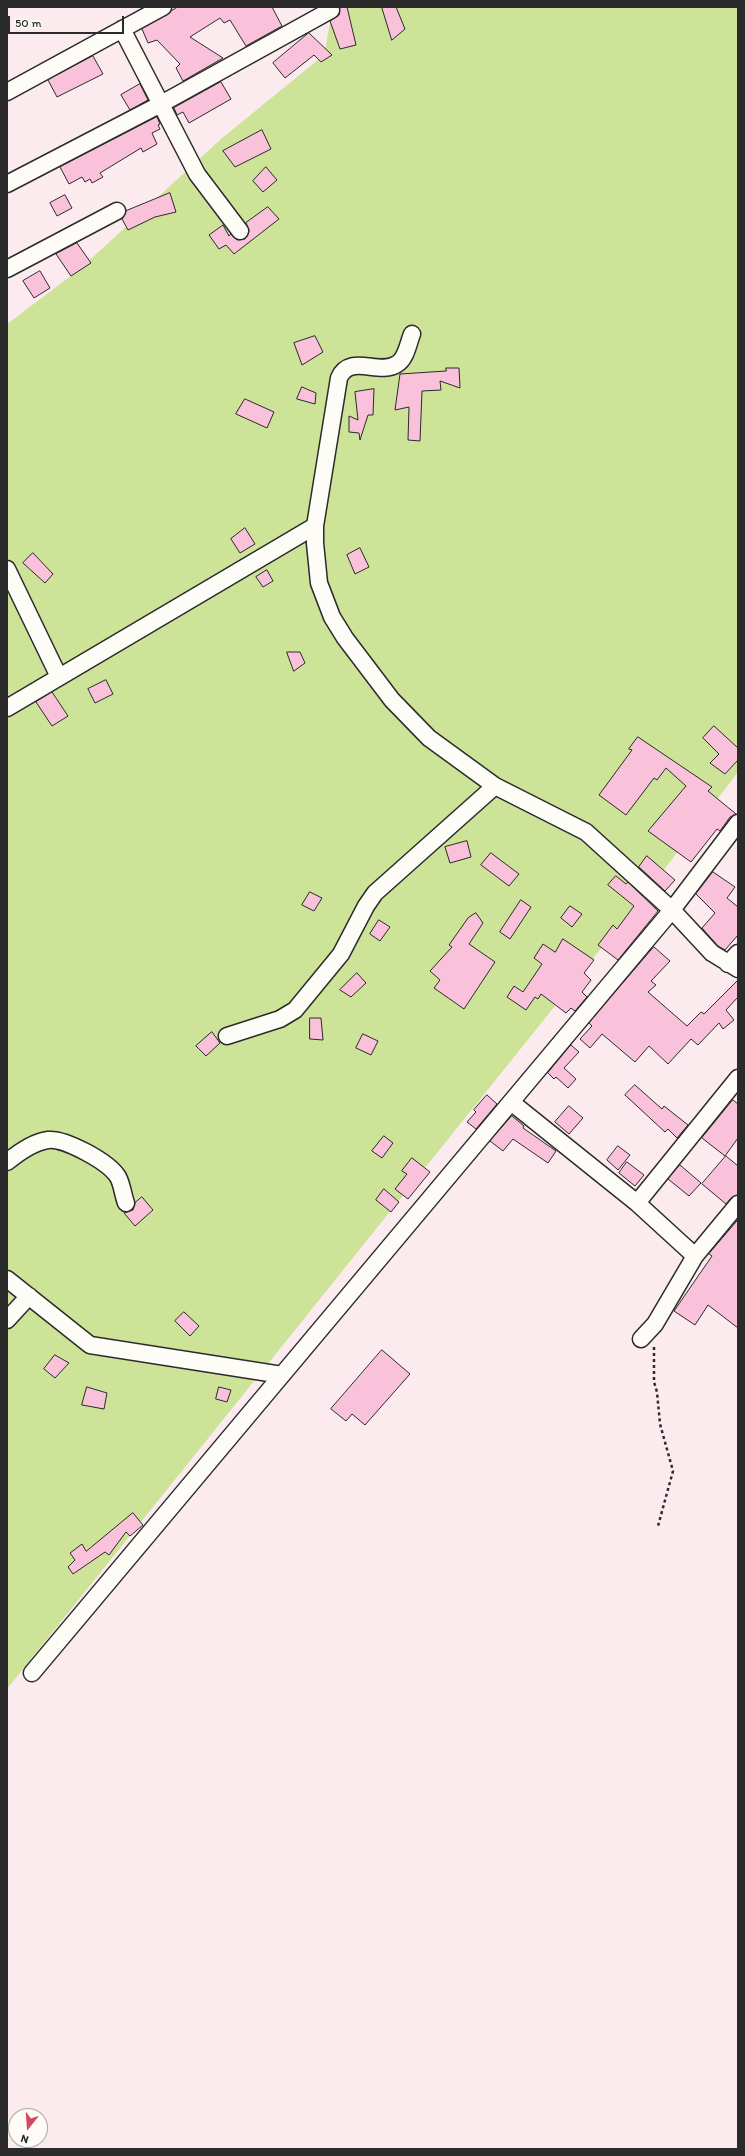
<!DOCTYPE html>
<style>
body{margin:0}
#map{position:relative;width:745px;height:2156px;overflow:hidden;background:#fcebee;font-family:Itim,sans-serif}
canvas{display:block}
.frame{position:absolute;inset:0;border:8px solid #2b2b2b;pointer-events:none}
.north{position:absolute;left:8px;top:2108px;width:40px;height:40px;box-sizing:border-box;background:#fdfcf7;border:1px solid #a9a8a5;border-radius:50%;rotate:197deg;font-size:11px;font-weight:700;line-height:16px;text-align:center;color:#2b2b2b}
.north::after{content:'';display:block;margin:auto;width:14px;height:18px;background:#d1495b;clip-path:polygon(50% 0,100% 100%,50% 72%,0 100%)}
.scale{position:absolute;left:8px;top:16px;width:116px;height:18px;box-sizing:border-box;border:2px solid #2b2b2b;border-top:0;padding-left:5px;font-size:12px;line-height:14px;white-space:nowrap;color:#2b2b2b;-webkit-text-stroke:3px #fdfcf7;paint-order:stroke}
</style>
<div id="map">
<canvas width="745" height="2156"></canvas>
<div class="frame"></div>
<div class="north">N</div>
<div class="scale">50 m</div>
</div>
<script>
const context = document.querySelector('canvas').getContext('2d');
context.lineJoin = 'round';
function fill(path, color) { context.fillStyle = color; context.fill(path, 'evenodd'); }
function stroke(path, color, width, dash) { context.strokeStyle = color; context.lineWidth = width; context.lineCap = dash ? 'butt' : 'round'; context.setLineDash(dash || []); context.stroke(path); }
fill(new Path2D(`
 M 333,7 L 738,7 L 738,772 L 660,875 L 7,1689 L 7,324 L 80,269 L 221,139 L 324,55 Z`), '#cde398');
const building = new Path2D(`
 M 178,7 L 272,7 L 282,26 L 246,46 L 230,20 L 224,23 L 220,18 L 190,37 L 223,58 L 183,81 L 176,68 L 180,64 L 157,40 L 148,43 L 142,29 Z
 M 340,7 L 347,7 L 356,45 L 340,49 L 330,21 L 339,15 Z
 M 382,7 L 396,7 L 405,29 L 392,40 Z
 M 309,33 L 332,55 L 321,62 L 314,55 L 285,78 L 273,63 Z
 M 93,56 L 103,74 L 57,97 L 48,80 Z
 M 221,82 L 231,99 L 189,123 L 183,112 L 177,115 L 174,108 Z
 M 140,84 L 148,100 L 130,110 L 121,95 Z
 M 157,117 L 160,124 L 158,125 L 160,129 L 152,133 L 157,144 L 143,152 L 141,148 L 100,173 L 103,177 L 92,183 L 90,179 L 85,182 L 82,177 L 69,184 L 60,167 Z
 M 262,130 L 271,149 L 235,167 L 223,151 Z
 M 266,167 L 277,180 L 263,192 L 253,181 Z
 M 170,193 L 176,212 L 155,217 L 128,230 L 122,219 L 126,211 Z
 M 65,195 L 72,208 L 57,216 L 50,203 Z
 M 268,207 L 279,219 L 234,254 L 226,245 L 219,249 L 209,235 L 223,225 L 229,236 L 231,234 L 237,240 L 245,239 L 249,230 L 246,223 Z
 M 77,243 L 91,263 L 71,276 L 56,254 Z
 M 40,271 L 50,288 L 34,298 L 23,281 Z
 M 315,336 L 323,352 L 302,365 L 294,343 Z
 M 446,368 L 459,368 L 460,388 L 440,381 L 441,390 L 422,391 L 420,441 L 408,440 L 409,407 L 395,410 L 400,374 L 446,371 Z
 M 302,387 L 316,393 L 315,404 L 297,399 Z
 M 374,389 L 373,415 L 368,415 L 360,440 L 359,433 L 349,432 L 349,416 L 358,420 L 355,392 Z
 M 245,399 L 274,412 L 267,428 L 236,414 Z
 M 245,528 L 255,544 L 240,553 L 231,539 Z
 M 360,548 L 369,567 L 355,574 L 347,555 Z
 M 33,553 L 53,574 L 45,583 L 23,563 Z
 M 267,570 L 273,581 L 263,587 L 256,577 Z
 M 287,652 L 300,652 L 305,663 L 294,671 Z
 M 106,680 L 113,694 L 95,703 L 88,689 Z
 M 52,692 L 68,716 L 52,726 L 36,702 Z
 M 714,726 L 738,748 L 738,760 L 725,774 L 710,763 L 719,754 L 703,738 Z
 M 638,737 L 712,787 L 708,791 L 736,814 L 730,817 L 720,831 L 717,829 L 691,862 L 648,831 L 686,786 L 666,768 L 657,780 L 654,778 L 626,815 L 599,795 L 632,750 L 629,749 Z
 M 467,841 L 471,857 L 450,863 L 445,847 Z
 M 491,853 L 519,874 L 509,886 L 481,865 Z
 M 647,856 L 675,880 L 665,891 L 639,867 Z
 M 713,872 L 735,887 L 727,898 L 738,907 L 738,935 L 725,950 L 718,946 L 702,928 L 715,913 L 696,894 Z
 M 616,876 L 626,884 L 628,882 L 658,911 L 618,960 L 598,945 L 613,925 L 617,929 L 634,906 L 608,885 Z
 M 310,892 L 322,898 L 314,911 L 302,905 Z
 M 521,900 L 531,907 L 510,939 L 500,932 Z
 M 570,906 L 582,914 L 572,927 L 561,918 Z
 M 476,913 L 483,923 L 469,944 L 495,962 L 464,1009 L 434,988 L 440,980 L 430,971 L 452,947 L 449,945 L 468,918 Z
 M 379,920 L 390,927 L 380,941 L 370,934 Z
 M 563,939 L 594,960 L 584,973 L 591,980 L 582,992 L 587,997 L 575,1011 L 571,1008 L 566,1013 L 541,994 L 538,999 L 535,997 L 526,1010 L 507,997 L 514,986 L 523,992 L 542,964 L 534,958 L 543,944 L 555,952 Z
 M 654,947 L 670,961 L 651,981 L 656,985 L 648,992 L 687,1026 L 701,1012 L 704,1014 L 738,980 L 738,997 L 726,1010 L 734,1020 L 723,1029 L 719,1023 L 698,1045 L 691,1039 L 668,1064 L 649,1046 L 635,1062 L 602,1034 L 590,1048 L 580,1039 L 592,1026 L 589,1023 Z
 M 357,973 L 366,983 L 351,997 L 340,990 Z
 M 310,1018 L 321,1018 L 323,1040 L 310,1039 Z
 M 212,1032 L 220,1043 L 206,1056 L 196,1046 Z
 M 363,1034 L 378,1041 L 371,1055 L 356,1048 Z
 M 571,1045 L 579,1052 L 564,1068 L 576,1079 L 568,1088 L 556,1077 L 554,1079 L 548,1073 Z
 M 635,1085 L 662,1109 L 664,1106 L 688,1125 L 677,1138 L 668,1129 L 665,1132 L 625,1095 Z
 M 487,1095 L 497,1104 L 476,1129 L 467,1122 L 476,1112 L 474,1110 Z
 M 733,1100 L 738,1104 L 738,1138 L 725,1156 L 702,1138 Z
 M 569,1106 L 583,1118 L 569,1134 L 555,1122 Z
 M 512,1116 L 524,1126 L 523,1128 L 556,1151 L 548,1163 L 513,1139 L 503,1151 L 490,1141 Z
 M 384,1136 L 393,1143 L 382,1158 L 372,1151 Z
 M 618,1146 L 630,1155 L 618,1170 L 607,1160 Z
 M 726,1156 L 738,1166 L 738,1195 L 731,1198 L 726,1204 L 702,1184 Z
 M 412,1158 L 430,1172 L 408,1199 L 395,1189 L 407,1174 L 402,1171 Z
 M 627,1162 L 644,1175 L 635,1186 L 619,1173 Z
 M 680,1165 L 701,1183 L 689,1196 L 668,1179 Z
 M 384,1189 L 399,1202 L 391,1212 L 376,1200 Z
 M 142,1197 L 153,1210 L 135,1226 L 124,1213 L 133,1210 L 135,1203 Z
 M 738,1220 L 738,1328 L 708,1305 L 695,1325 L 674,1311 L 712,1256 L 709,1254 Z
 M 184,1312 L 199,1326 L 190,1336 L 175,1321 Z
 M 382,1350 L 410,1374 L 365,1425 L 352,1414 L 346,1421 L 331,1409 Z
 M 55,1355 L 69,1363 L 55,1378 L 44,1369 Z
 M 87,1387 L 107,1393 L 104,1409 L 82,1405 Z
 M 219,1387 L 231,1390 L 227,1402 L 216,1399 Z
 M 133,1513 L 143,1525 L 130,1536 L 126,1532 L 109,1555 L 105,1552 L 73,1574 L 68,1567 L 75,1560 L 70,1553 L 82,1544 L 86,1551 Z`);
fill(building, '#f9c2da');
stroke(building, '#2b2b2b', 1);
const street = new Path2D(`
 M 122,29 L 197,174 L 240,231
 M 7,92 L 163,7
 M 7,184 L 161,104 L 331,10
 M 7,269 L 117,211
 M 412,334 C 408,344 406,359 397,364 C 379,376 350,353 339,378 L 315,526 L 315,543 L 319,583 L 332,617 L 345,638 L 392,700 L 429,738 L 495,786 L 586,832 L 672,910 L 712,953 L 738,969
 M 7,569 L 59,677
 M 7,708 L 315,526
 M 728,964 L 738,953
 M 227,1036 L 280,1019 L 295,1010 L 341,954 L 366,906 L 375,893 L 495,786
 M 511,1102 L 637,1203 L 695,1256
 M 7,1162 C 18,1153 33,1142 48,1140 C 65,1138 109,1162 118,1177 C 122,1184 123,1195 126,1203
 M 637,1203 L 738,1078
 M 7,1279 L 90,1345 L 282,1375
 M 7,1320 L 29,1296
 M 641,1339 L 655,1324 L 695,1256 L 738,1204
 M 32,1673 L 672,910 L 738,823`);
stroke(street, '#2b2b2b', 19);
stroke(new Path2D(`
 M 654,1347 L 654,1382 L 657,1392 L 660,1424 L 673,1471 L 658,1526`), '#2b2b2b', 2.5, [3, 3]);
stroke(street, '#fdfcf7', 16);
</script>
